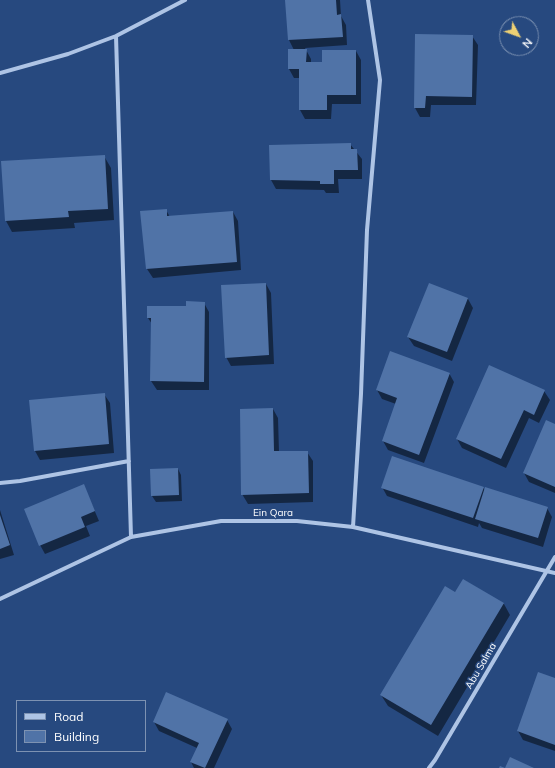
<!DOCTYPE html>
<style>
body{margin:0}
#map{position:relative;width:555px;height:768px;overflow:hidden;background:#27497f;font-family:Mulish,sans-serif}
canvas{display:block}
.legend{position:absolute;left:16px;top:700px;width:130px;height:52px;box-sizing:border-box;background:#27497f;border:1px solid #7d92b2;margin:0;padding:5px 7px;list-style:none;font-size:12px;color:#fff}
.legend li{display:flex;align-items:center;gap:8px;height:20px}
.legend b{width:20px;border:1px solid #7d92b2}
.north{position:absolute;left:499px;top:16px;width:40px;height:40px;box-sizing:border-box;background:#27497f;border:1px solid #7d92b2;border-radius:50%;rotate:131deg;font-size:11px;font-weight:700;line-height:16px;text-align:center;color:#fff}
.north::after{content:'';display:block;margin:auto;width:14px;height:18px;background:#edd074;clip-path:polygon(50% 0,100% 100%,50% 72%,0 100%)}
</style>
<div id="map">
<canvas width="555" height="768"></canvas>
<ul class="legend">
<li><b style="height:5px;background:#aec4e5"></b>Road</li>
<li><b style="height:11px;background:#5073a7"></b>Building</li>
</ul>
<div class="north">N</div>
</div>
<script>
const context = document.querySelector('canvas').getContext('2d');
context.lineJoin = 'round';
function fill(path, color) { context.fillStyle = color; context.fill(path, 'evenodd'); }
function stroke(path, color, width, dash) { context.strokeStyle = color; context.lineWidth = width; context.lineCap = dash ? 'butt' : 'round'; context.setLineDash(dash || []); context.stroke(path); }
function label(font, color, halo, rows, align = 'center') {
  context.font = font + ' Mulish,sans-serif'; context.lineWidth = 3; context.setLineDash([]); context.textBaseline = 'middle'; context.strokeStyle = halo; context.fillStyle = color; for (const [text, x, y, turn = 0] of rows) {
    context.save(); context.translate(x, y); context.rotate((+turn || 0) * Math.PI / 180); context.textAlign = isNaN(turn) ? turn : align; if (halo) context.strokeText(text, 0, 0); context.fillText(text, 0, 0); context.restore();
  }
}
fill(new Path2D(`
 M 286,0 L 340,0 L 341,16 L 346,25 L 347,45 L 305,48 L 311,59 L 311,63 L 323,63 L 356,51 L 361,60 L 361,104 L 332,104 L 331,119 L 305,119 L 300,110 L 300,78 L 294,78 L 289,69 L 294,50 L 289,40 Z
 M 472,36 L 478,45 L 476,105 L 431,105 L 430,117 L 420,117 L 415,108 Z
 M 350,144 L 362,159 L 362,179 L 338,179 L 339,193 L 326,193 L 324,190 L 276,189 L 271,180 Z
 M 104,156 L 111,168 L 114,220 L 74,223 L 75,228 L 12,232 L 6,221 Z
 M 166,210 L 170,217 L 233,212 L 238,221 L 241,270 L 153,278 L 147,269 Z
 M 266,284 L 271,293 L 274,364 L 231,366 L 226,357 Z
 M 429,284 L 468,299 L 473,308 L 452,361 L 414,346 L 408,337 Z
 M 204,303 L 209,312 L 209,390 L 157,390 L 151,381 L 152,324 L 148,318 Z
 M 449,373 L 454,382 L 424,463 L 388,450 L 383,441 L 396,404 L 382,399 L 377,390 Z
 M 544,391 L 550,400 L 539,423 L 529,418 L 506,468 L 462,448 L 457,439 Z
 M 104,394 L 110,403 L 114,453 L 40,460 L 35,451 Z
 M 273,409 L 278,418 L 279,452 L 307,452 L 313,461 L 313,502 L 248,504 L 242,494 Z
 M 555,425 L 555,493 L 529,482 L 524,473 Z
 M 178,469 L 181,475 L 182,501 L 156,502 L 152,496 L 151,470 Z
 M 84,486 L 99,521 L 86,526 L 90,536 L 45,554 L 40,545 Z
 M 382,487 L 483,487 L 485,491 L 547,508 L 552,517 L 543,547 L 482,528 L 479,523 L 478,527 L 387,496 Z
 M 0,510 L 14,555 L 0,559 Z
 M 464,580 L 504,604 L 510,615 L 438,736 L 388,706 L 381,695 Z
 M 555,679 L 555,751 L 523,740 L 518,731 Z
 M 227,720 L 232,729 L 214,768 L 194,768 L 191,762 L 197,748 L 159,731 L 154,722 Z`), '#0007');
fill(new Path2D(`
 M 285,0 L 336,0 L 337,15 L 341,14 L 343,37 L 288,40 Z
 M 415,34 L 473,35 L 472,97 L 426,96 L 425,108 L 414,108 Z
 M 288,49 L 307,49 L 306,62 L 322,62 L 322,50 L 356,50 L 356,95 L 327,95 L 327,110 L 299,110 L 299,69 L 288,69 Z
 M 351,143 L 351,149 L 357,149 L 358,170 L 334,170 L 334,184 L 320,184 L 320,181 L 270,180 L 269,145 Z
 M 105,155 L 108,209 L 68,211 L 69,217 L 5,221 L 1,161 Z
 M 167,209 L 167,216 L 233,211 L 237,262 L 146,269 L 140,211 Z
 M 266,283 L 269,355 L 225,358 L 221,285 Z
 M 429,283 L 468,298 L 447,352 L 407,337 Z
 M 186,301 L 205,302 L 204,382 L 150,381 L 151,318 L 147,318 L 147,306 L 186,306 Z
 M 390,351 L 450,373 L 419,455 L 382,441 L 397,398 L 376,390 Z
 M 489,365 L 545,390 L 534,415 L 524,410 L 501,459 L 456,439 Z
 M 105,393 L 109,444 L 34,451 L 29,400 Z
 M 273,408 L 274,451 L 308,451 L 309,493 L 241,495 L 240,409 Z
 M 546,420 L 555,424 L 555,487 L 523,473 Z
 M 392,456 L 484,487 L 473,518 L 381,488 Z
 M 178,468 L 179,495 L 151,496 L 150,469 Z
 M 84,484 L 95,511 L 81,517 L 85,527 L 39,546 L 24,509 Z
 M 485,487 L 548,507 L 538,538 L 475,519 Z
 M 0,515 L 10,545 L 0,549 Z
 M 463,579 L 504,603 L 431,725 L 380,695 L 445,586 L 455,592 Z
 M 538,672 L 555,678 L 555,745 L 517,731 Z
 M 166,692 L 228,719 L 205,768 L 190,762 L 199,743 L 153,722 Z
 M 510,757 L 534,768 L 499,768 L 500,766 L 505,768 Z`), '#5073a7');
stroke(new Path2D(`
 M 116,36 L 131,537
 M 0,73 L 68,54 L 116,36 L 185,0
 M 0,483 L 20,481 L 129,461
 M 353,527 L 361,394 L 367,230 L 380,80 L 368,0
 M 0,599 L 131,537 L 221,521 L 297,521 L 353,527 L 555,573
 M 429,768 L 435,760 L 555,557`), '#aec4e5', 4);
label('10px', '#fff', '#27497f', [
 ["Ein Qara",273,513],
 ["Abu Salma",481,666,-60]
]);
</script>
